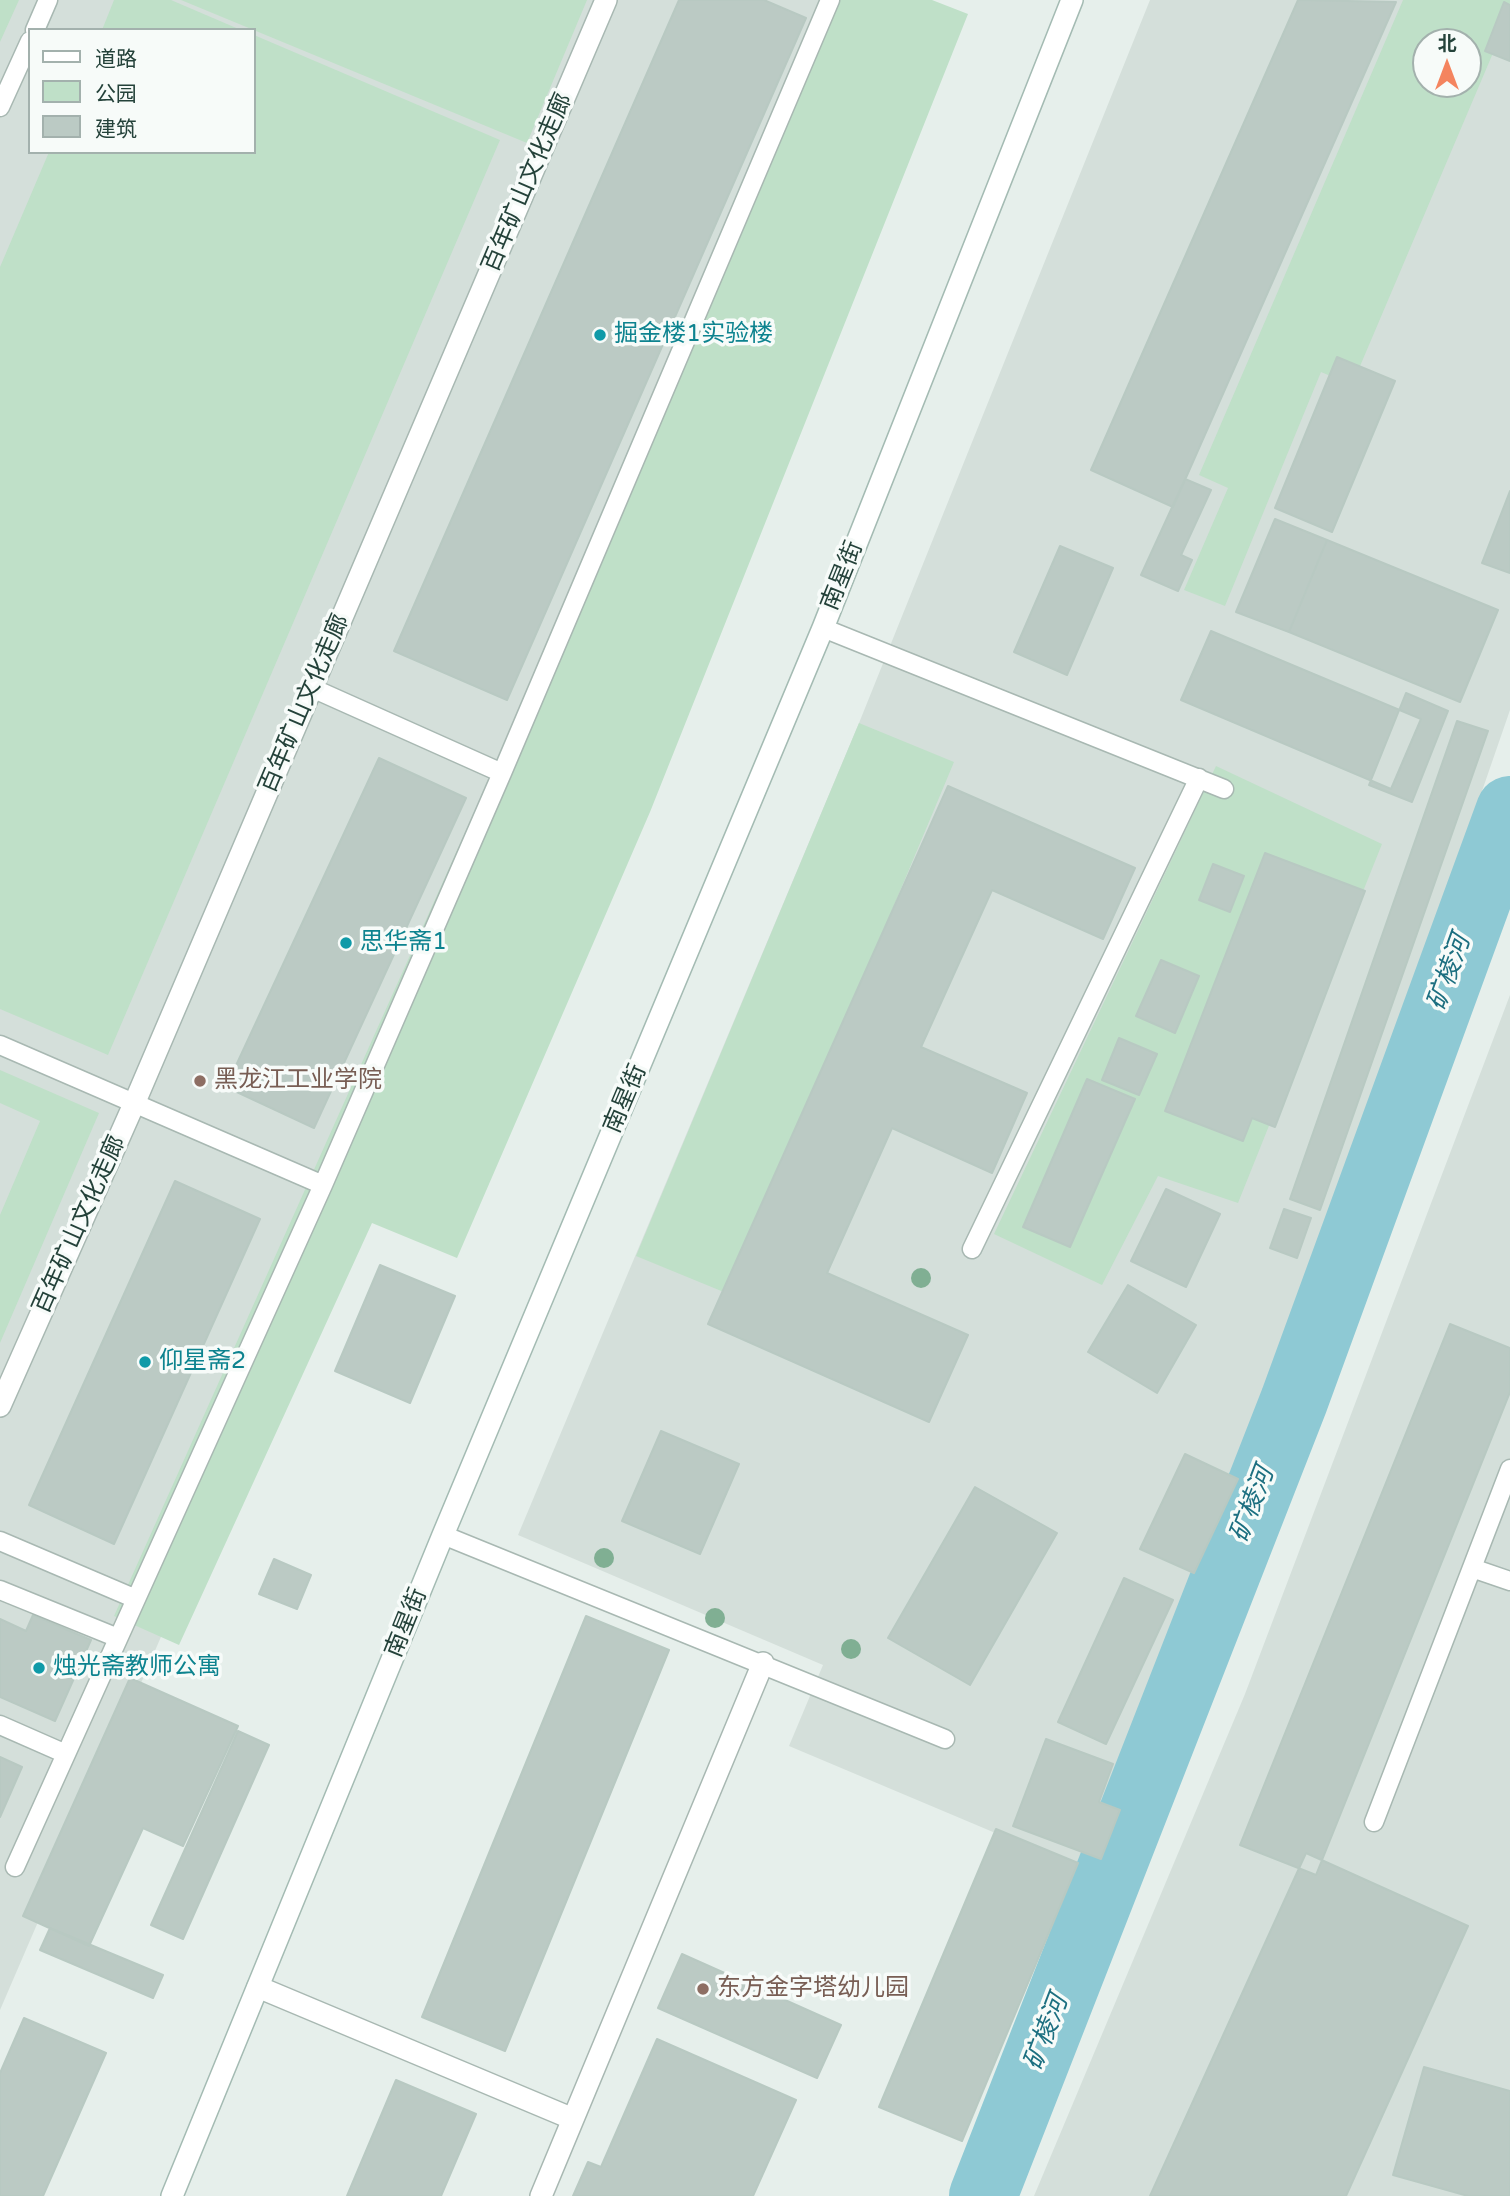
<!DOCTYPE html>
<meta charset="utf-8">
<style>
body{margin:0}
#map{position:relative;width:1510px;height:2196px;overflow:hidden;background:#e6efeb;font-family:"Varela Round","Noto Sans SC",sans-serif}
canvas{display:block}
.legend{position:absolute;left:28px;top:28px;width:228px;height:126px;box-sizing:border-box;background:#f7fbf9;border:2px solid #a3b1ad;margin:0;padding:9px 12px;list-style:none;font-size:21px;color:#24423a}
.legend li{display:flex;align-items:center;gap:14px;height:35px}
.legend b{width:35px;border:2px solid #a3b1ad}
.north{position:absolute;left:1412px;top:28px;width:70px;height:70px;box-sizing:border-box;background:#f7fbf9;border:2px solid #a3b1ad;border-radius:50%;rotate:0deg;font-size:19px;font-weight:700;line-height:28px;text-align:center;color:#24423a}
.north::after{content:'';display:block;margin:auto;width:24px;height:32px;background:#f4845f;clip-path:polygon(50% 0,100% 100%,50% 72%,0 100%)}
</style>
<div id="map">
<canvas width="1510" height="2196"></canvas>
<ul class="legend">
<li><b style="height:9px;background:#fff"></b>道路</li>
<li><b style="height:19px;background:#bfe0c8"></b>公园</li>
<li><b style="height:19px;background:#bbcac4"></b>建筑</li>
</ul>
<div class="north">北</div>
</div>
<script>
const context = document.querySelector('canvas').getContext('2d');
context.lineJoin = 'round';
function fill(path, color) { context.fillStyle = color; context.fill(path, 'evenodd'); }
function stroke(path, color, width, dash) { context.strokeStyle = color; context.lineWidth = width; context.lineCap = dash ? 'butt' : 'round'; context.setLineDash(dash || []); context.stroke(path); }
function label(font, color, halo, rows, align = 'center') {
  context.font = font + ' "Varela Round","Noto Sans SC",sans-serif'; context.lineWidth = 7; context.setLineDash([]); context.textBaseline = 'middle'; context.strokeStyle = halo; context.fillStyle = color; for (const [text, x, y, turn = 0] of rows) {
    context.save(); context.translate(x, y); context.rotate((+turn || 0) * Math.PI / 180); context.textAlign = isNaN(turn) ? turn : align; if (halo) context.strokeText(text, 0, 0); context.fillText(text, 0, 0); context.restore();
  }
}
fill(new Path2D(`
 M 0,0 L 867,0 L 0,2010 ZM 30,30 L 254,30 L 254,152 L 30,152 Z
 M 1150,0 L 1510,0 L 1510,710 L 1181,1662 L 1095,1875 L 789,1746 L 823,1665 L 518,1535 L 859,723 ZM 1426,42 L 1468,42 L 1468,84 L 1426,84 Z
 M 1510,995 L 1510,2196 L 1034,2196 L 1245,1694 Z`), '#d4dfda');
fill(new Path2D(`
 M 0,0 L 19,0 L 0,42 Z
 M 114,0 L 171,0 L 241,30 L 102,30 Z
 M 181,0 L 587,0 L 527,143 Z
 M 838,0 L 932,0 L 968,14 L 650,812 L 457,1258 L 372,1223 L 179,1645 L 114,1616 Z
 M 1403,0 L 1510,0 L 1510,13 L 1352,385 L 1321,372 L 1225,606 L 1184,590 L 1228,488 L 1199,475 ZM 1426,42 L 1468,42 L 1468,84 L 1426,84 Z
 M 254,35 L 500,140 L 108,1055 L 0,1009 L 0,267 L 49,152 L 254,152 Z
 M 859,723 L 954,762 L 731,1295 L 636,1256 Z
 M 1216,766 L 1382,844 L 1238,1203 L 1158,1176 L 1102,1285 L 994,1234 Z
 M 0,1070 L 99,1113 L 0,1343 L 0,1215 L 40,1121 L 0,1103 Z`), '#bfe0c8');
stroke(new Path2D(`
 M 983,2196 L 1294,1401 L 1510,810`), '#8ec9d4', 68);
const building = new Path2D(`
 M 679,0 L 764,0 L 806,18 L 507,700 L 394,651 Z
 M 1298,0 L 1396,2 L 1173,507 L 1091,470 Z
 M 1504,2 L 1510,5 L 1510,61 L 1485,51 Z
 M 1337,357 L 1395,381 L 1332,532 L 1275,508 Z
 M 1185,479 L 1211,490 L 1181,555 L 1192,560 L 1178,591 L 1141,575 Z
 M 1510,491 L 1510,573 L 1482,563 Z
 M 1275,519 L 1327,540 L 1289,632 L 1236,612 Z
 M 1327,540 L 1498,610 L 1460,702 L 1289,632 Z
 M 1060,546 L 1113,568 L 1067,675 L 1014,652 Z
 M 1211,631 L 1421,719 L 1391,789 L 1181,700 Z
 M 1406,693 L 1448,711 L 1412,802 L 1369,785 Z
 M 1457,721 L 1488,731 L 1320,1210 L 1290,1199 Z
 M 379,758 L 466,798 L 314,1128 L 226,1087 Z
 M 948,786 L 1135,868 L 1103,939 L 992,890 L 921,1047 L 1027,1093 L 992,1173 L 892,1128 L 827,1273 L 968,1335 L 929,1422 L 708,1324 Z
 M 1265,853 L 1365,891 L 1275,1127 L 1252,1118 L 1243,1141 L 1165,1111 Z
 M 1213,864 L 1244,876 L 1230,912 L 1199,900 Z
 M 1161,960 L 1199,976 L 1175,1033 L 1136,1016 Z
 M 1119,1038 L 1157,1054 L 1139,1095 L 1102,1080 Z
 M 1087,1079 L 1135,1099 L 1070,1247 L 1023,1227 Z
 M 175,1181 L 260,1219 L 114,1544 L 29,1505 Z
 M 1166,1189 L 1220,1214 L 1186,1287 L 1131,1261 Z
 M 1284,1209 L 1311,1218 L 1297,1258 L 1270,1248 Z
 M 380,1265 L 455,1296 L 410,1403 L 335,1371 Z
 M 1128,1285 L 1196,1325 L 1157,1393 L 1088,1352 Z
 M 1450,1324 L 1510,1348 L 1510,1392 L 1316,1875 L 1240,1845 Z
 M 661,1431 L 739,1464 L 700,1554 L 622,1521 Z
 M 1185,1454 L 1238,1479 L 1194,1573 L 1140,1549 Z
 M 975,1487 L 1057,1533 L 970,1685 L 888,1638 Z
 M 274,1559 L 311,1575 L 297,1609 L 259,1594 Z
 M 1124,1578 L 1173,1600 L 1106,1744 L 1058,1722 Z
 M 33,1615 L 91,1640 L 55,1721 L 0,1697 L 0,1619 L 26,1631 Z
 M 586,1616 L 669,1650 L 505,2051 L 422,2017 Z
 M 130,1678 L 238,1726 L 183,1846 L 143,1828 L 89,1946 L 23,1916 Z
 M 238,1731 L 269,1745 L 183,1939 L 151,1925 Z
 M 1046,1739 L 1113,1764 L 1099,1802 L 1120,1810 L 1101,1859 L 1013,1826 Z
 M 0,1757 L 22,1767 L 0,1817 Z
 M 996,1829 L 1078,1863 L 962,2141 L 879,2107 Z
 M 1306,1853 L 1468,1926 L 1346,2196 L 1150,2196 Z
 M 50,1928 L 163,1975 L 153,1998 L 40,1950 Z
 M 682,1954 L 841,2025 L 817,2078 L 658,2008 Z
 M 24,2018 L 106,2053 L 43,2196 L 0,2196 L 0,2073 Z
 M 657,2039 L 796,2100 L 753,2196 L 573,2196 L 588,2162 L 601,2167 Z
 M 1424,2067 L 1510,2091 L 1510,2196 L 1468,2196 L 1393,2175 Z
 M 396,2080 L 476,2114 L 441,2196 L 347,2196 Z`);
fill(building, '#bbcac4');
stroke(building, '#b8c9c2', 2);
const lane = new Path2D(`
 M 35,30 L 48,0
 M 0,107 L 30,41
 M 823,628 L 1224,789
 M 312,688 L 502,773
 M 0,1045 L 323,1185
 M 972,1249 L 1199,778
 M 443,1535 L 945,1739
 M 0,1541 L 136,1599
 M 1472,1568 L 1510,1581
 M 0,1590 L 118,1638
 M 0,1725 L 66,1754
 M 1374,1822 L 1510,1469
 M 15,1867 L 323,1185 L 502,773 L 830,0`);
const street = new Path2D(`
 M 0,1406 L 134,1104 L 606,0
 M 258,1987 L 573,2119
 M 541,2196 L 763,1663`);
const secondary = new Path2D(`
 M 172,2196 L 443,1535 L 823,628 L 1072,0`);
stroke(lane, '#a8b8b2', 21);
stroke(street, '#a8b8b2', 24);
stroke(secondary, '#a4bbb3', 24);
stroke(lane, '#fff', 18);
stroke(street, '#fff', 21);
stroke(secondary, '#fff', 21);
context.fillStyle = '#80af93';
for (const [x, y] of [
 [921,1278],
 [604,1558],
 [715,1618],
 [851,1649]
]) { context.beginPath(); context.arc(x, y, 10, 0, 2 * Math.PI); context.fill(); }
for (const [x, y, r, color] of [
 [600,335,7,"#0f9aa8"],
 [346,943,7,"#0f9aa8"],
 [200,1081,7,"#8d6e63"],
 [145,1362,7,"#0f9aa8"],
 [39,1668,7,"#0f9aa8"],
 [703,1989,7,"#8d6e63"]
]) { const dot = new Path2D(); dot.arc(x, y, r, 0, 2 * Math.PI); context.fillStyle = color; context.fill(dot); stroke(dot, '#f7fbf9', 2.5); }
label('24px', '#24423a', '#f7fbf9', [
 ["百年矿山文化走廊",528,183,-67],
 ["南星街",843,576,-68],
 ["百年矿山文化走廊",305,704,-67],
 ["南星街",626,1099,-67],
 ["百年矿山文化走廊",80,1225,-66],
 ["南星街",407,1623,-68]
]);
label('24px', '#0d838f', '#f7fbf9', [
 ["掘金楼1实验楼",614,335],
 ["思华斋1",360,943],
 ["仰星斋2",159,1362],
 ["烛光斋教师公寓",53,1668]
], 'left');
label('24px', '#785e54', '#f7fbf9', [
 ["黑龙江工业学院",214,1081],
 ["东方金字塔幼儿园",717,1989]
], 'left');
label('italic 26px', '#1c6f80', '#f7fbf9', [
 ["矿棱河",1450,973,-70],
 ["矿棱河",1253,1505,-69],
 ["矿棱河",1047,2033,-69]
]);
</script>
